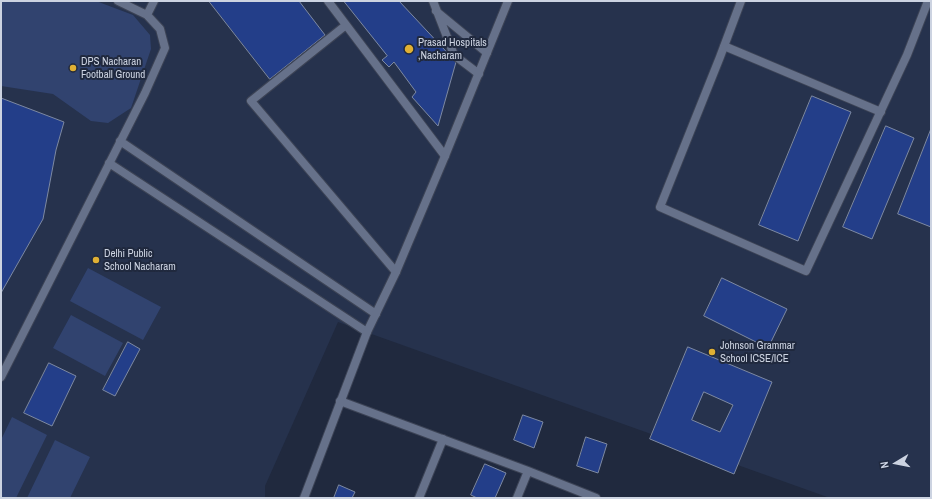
<!DOCTYPE html>
<style>
body{margin:0}
#map{position:relative;width:932px;height:499px;overflow:hidden;background:#20293e;font-family:"Archivo Narrow",sans-serif}
canvas{display:block}
.frame{position:absolute;inset:0;border:2px solid #ccd3e1;pointer-events:none}
.north{position:absolute;left:876px;top:443px;width:40px;height:40px;-webkit-text-stroke:3px #20293e;paint-order:stroke;rotate:260deg;font-size:11px;font-weight:700;line-height:16px;text-align:center;color:#ccd3e1}
.north::after{content:'';display:block;margin:auto;width:14px;height:18px;background:#ccd3e1;clip-path:polygon(50% 0,100% 100%,50% 72%,0 100%)}
</style>
<div id="map">
<canvas width="932" height="499"></canvas>
<div class="frame"></div>
<div class="north">N</div>
</div>
<script>
const context = document.querySelector('canvas').getContext('2d');
context.lineJoin = 'round';
function fill(path, color) { context.fillStyle = color; context.fill(path, 'evenodd'); }
function stroke(path, color, width, dash) { context.strokeStyle = color; context.lineWidth = width; context.lineCap = dash ? 'butt' : 'round'; context.setLineDash(dash || []); context.stroke(path); }
function label(font, color, halo, rows, align = 'center') {
  context.font = font + ' "Archivo Narrow",sans-serif'; context.lineWidth = 4; context.setLineDash([]); context.textBaseline = 'middle'; context.strokeStyle = halo; context.fillStyle = color; for (const [text, x, y, turn = 0] of rows) {
    context.save(); context.translate(x, y); context.rotate((+turn || 0) * Math.PI / 180); context.textAlign = isNaN(turn) ? turn : align; if (halo) context.strokeText(text, 0, 0); context.fillText(text, 0, 0); context.restore();
  }
}
fill(new Path2D(`
 M 1,1 L 931,1 L 931,498 L 830,498 L 338,322 L 265,486 L 265,498 L 1,498 Z`), '#26324d');
fill(new Path2D(`
 M 1,1 L 96,1 L 133,15 L 150,35 L 151,49 L 131,108 L 108,123 L 91,121 L 53,94 L 1,86 Z
 M 88,268 L 161,307 L 143,340 L 70,301 Z
 M 71,315 L 123,343 L 105,376 L 53,348 Z
 M 12,417 L 47,435 L 16,498 L 1,498 L 1,440 Z
 M 55,440 L 90,457 L 70,498 L 27,498 Z`), '#31436f');
const building = new Path2D(`
 M 209,1 L 299,1 L 325,35 L 270,79 Z
 M 344,1 L 399,1 L 456,62 L 438,126 L 412,97 L 416,92 L 394,62 L 389,67 L 382,60 L 387,56 Z
 M 812,96 L 851,112 L 798,241 L 759,225 Z
 M 1,98 L 64,122 L 56,150 L 43,219 L 1,293 Z
 M 886,126 L 914,138 L 872,239 L 843,227 Z
 M 931,129 L 931,227 L 898,214 Z
 M 722,278 L 787,309 L 768,348 L 704,316 Z
 M 128,342 L 140,349 L 115,396 L 103,390 Z
 M 688,347 L 772,382 L 734,474 L 650,439 ZM 704,392 L 733,405 L 720,432 L 692,420 Z
 M 49,363 L 76,376 L 52,426 L 24,413 Z
 M 523,415 L 543,422 L 534,448 L 514,440 Z
 M 586,437 L 607,444 L 598,473 L 577,466 Z
 M 485,464 L 506,473 L 495,498 L 477,498 L 471,495 Z
 M 339,485 L 355,492 L 352,498 L 334,498 Z`);
fill(building, '#233e89');
stroke(building, '#7d89a2', 1);
const lane = new Path2D(`
 M 328,1 L 445,156
 M 433,1 L 454,55 L 479,74
 M 741,1 L 720,57 L 660,207 L 806,271 L 907,55 L 928,1
 M 436,11 L 487,53
 M 147,15 L 154,1
 M 346,25 L 251,101 L 396,272
 M 724,46 L 881,112
 M 120,141 L 376,314
 M 109,163 L 367,332
 M 1,377 L 145,93 L 165,48 L 160,29 L 147,15 L 118,1`);
const street = new Path2D(`
 M 340,401 L 528,471 L 596,498
 M 304,498 L 367,332 L 396,272 L 445,156 L 508,1
 M 419,498 L 443,439
 M 517,498 L 528,471`);
stroke(lane, '#3c4355', 10);
stroke(street, '#3c4355', 10);
stroke(lane, '#66718a', 8);
stroke(street, '#66718a', 8);
for (const [x, y, r, color] of [
 [409,49,5,"#e0b034"],
 [73,68,4,"#e0b034"],
 [96,260,4,"#e0b034"],
 [712,352,4,"#e0b034"]
]) { const dot = new Path2D(); dot.arc(x, y, r, 0, 2 * Math.PI); context.fillStyle = color; context.fill(dot); stroke(dot, '#20293e', 1.5); }
label('11px', '#ccd3e1', '#20293e', [
 ["Prasad Hospitals",418,43],
 [",Nacharam",418,56],
 ["DPS Nacharan",81,62],
 ["Football Ground",81,75],
 ["Delhi Public",104,254],
 ["School Nacharam",104,267],
 ["Johnson Grammar",720,346],
 ["School ICSE/ICE",720,359]
], 'left');
</script>
